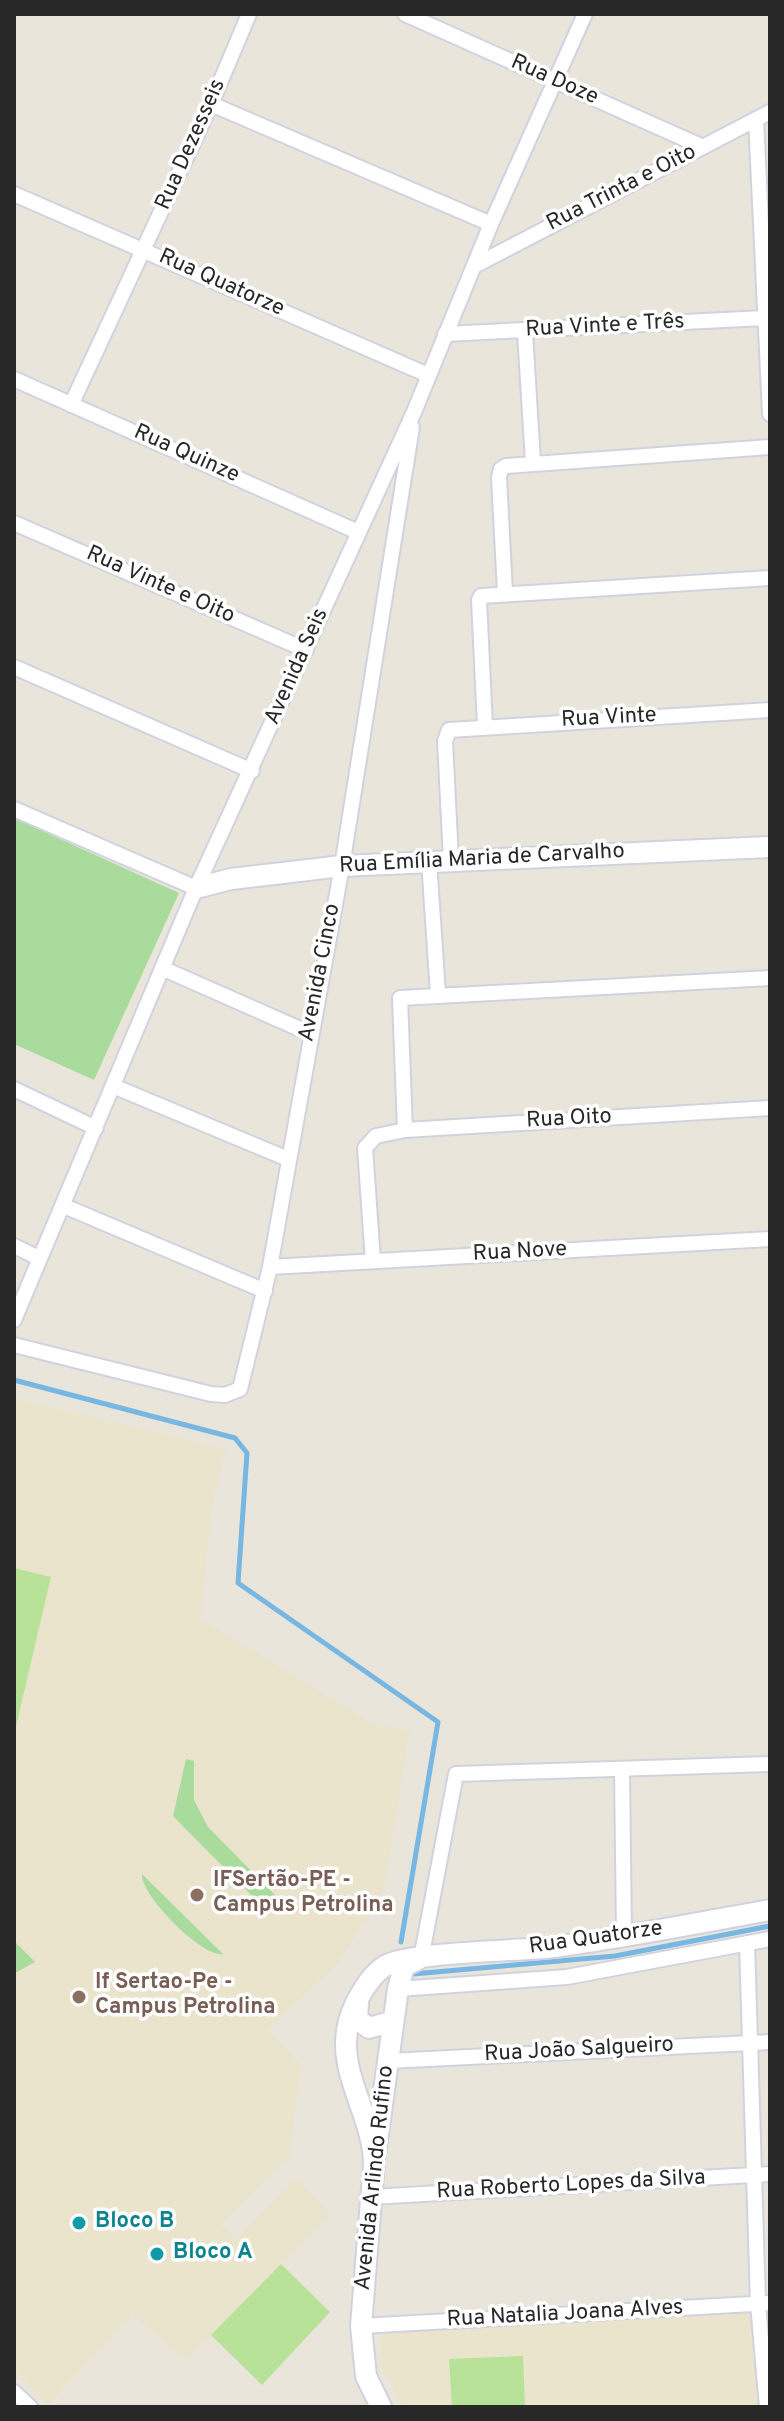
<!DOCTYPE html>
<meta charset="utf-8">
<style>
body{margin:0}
#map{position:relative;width:784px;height:2421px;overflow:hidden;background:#e9e5db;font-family:Overpass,sans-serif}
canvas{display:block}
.frame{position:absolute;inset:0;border:16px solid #282828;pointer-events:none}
</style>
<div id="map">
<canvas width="784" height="2421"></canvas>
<div class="frame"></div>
</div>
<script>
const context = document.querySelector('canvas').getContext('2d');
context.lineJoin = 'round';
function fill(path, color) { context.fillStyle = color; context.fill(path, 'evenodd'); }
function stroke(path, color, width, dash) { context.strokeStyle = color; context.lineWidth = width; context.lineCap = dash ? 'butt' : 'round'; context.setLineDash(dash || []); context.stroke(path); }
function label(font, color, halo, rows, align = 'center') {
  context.font = font + ' Overpass,sans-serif'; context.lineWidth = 7; context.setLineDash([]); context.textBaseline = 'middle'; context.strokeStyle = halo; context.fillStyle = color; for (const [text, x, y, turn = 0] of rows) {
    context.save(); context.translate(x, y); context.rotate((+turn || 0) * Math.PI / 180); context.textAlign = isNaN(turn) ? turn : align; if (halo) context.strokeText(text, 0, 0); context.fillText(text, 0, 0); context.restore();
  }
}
fill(new Path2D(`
 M 14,1398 L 226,1449 L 212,1505 L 200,1619 L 374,1724 L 410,1730 L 385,1884 L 375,1906 L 338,1963 L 268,2030 L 301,2065 L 289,2158 L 220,2225 L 237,2239 L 296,2177 L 330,2214 L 186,2360 L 132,2314 L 48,2405 L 14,2370 Z
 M 753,2311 L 757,2407 L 404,2407 L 382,2368 L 380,2332 Z`), '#eae4cc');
fill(new Path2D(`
 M 14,818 L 179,893 L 94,1080 L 14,1044 Z
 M 186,1759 L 194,1761 L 194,1800 L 208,1827 L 278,1898 L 275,1910 L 264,1908 L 173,1816 Z
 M 142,1874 L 223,1954 C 203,1958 140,1895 142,1874 Z
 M 14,1941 L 35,1962 L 17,1972 L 14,1972 Z`), '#a9db9c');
fill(new Path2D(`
 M 14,1568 L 51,1577 L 14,1735 Z
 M 281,2264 L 330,2312 L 262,2385 L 211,2335 Z
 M 523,2356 L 525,2407 L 452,2407 L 449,2359 Z`), '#b9e299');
stroke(new Path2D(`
 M 14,1380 L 235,1438 L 247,1453 L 238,1583 L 438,1722 L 401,1942
 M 413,1974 L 615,1956 L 770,1926`), '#77b7e2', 5);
const street = new Path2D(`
 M 405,14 L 703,147
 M 211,104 L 491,224
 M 756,119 L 770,414
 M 14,194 L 428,375
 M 474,266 L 770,112
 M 525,333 L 533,462
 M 445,334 L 764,318
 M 14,379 L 358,532
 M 71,405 L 211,104 L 249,14
 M 14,523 L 306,650
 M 505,593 L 499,477 L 501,469 L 506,466 L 770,447
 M 14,667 L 252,771
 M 485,726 L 479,600 L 481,596 L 770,578
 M 14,809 L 196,888
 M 451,860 L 445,741 L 449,730 L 770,710
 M 429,861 L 438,994
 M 164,969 L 309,1033
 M 113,1086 L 288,1159
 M 14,1089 L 96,1128
 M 405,1130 L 400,998 L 770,978
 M 64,1206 L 265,1291
 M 14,1246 L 39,1258
 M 373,1261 L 365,1148 L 376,1136 L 405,1130 L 770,1108
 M 270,1267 L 770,1239
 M 14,1320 L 196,888 L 414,412 L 491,224 L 585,14
 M 14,1345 L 211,1394 L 225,1395 L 240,1389 L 270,1267 L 342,866 L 412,427
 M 622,1771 L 624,1936
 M 747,1943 L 758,2304 L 767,2407
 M 421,1959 L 456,1774 L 770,1764
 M 398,1989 L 567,1977 L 770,1939
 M 388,2061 L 770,2042
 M 371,2197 L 770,2174
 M 361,2326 L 770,2303
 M 14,2392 L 30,2407`);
const secondary = new Path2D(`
 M 196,888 L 231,879 L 342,866 L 770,847
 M 358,2003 L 357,2019 L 369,2028 L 393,2021
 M 374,2163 C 373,2114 335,2071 349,2021 C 354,2003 369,1976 385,1966 C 408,1952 520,1951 554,1947 C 626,1937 698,1923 770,1910
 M 381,2407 L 366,2376 L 361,2326 L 374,2163 L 398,1989 L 404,1966 L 417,1960`);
stroke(street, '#d1d2e0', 18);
stroke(secondary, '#d1d2e0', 24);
stroke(street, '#fff', 14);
stroke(secondary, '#fff', 20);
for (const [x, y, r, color] of [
 [197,1895,8,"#8d6e63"],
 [79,1997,8,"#8d6e63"],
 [79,2223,8,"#0f9aa8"],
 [157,2254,8,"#0f9aa8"]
]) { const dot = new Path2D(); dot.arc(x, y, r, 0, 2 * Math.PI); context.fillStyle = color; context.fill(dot); stroke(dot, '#fff', 3); }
label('22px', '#282828', '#fff', [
 ["Rua Doze",554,81,24],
 ["Rua Dezesseis",192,145,-66],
 ["Rua Trinta e Oito",622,189,-27],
 ["Rua Quatorze",221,284,24],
 ["Rua Vinte e Três",605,327,-3],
 ["Rua Quinze",186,455,24],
 ["Rua Vinte e Oito",160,586,24],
 ["Avenida Seis",298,667,-66],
 ["Rua Vinte",609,719,-3],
 ["Rua Emília Maria de Carvalho",482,860,-3],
 ["Avenida Cinco",321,973,-79],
 ["Rua Oito",569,1120,-3],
 ["Rua Nove",520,1253,-3],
 ["Rua Quatorze",596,1939,-8],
 ["Rua João Salgueiro",579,2051,-3],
 ["Avenida Arlindo Rufino",376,2178,-84],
 ["Rua Roberto Lopes da Silva",571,2186,-3],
 ["Rua Natalia Joana Alves",565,2315,-3]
]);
label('bold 22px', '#785e54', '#fff', [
 ["IFSertão-PE -",213,1882],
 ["Campus Petrolina",213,1907],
 ["If Sertao-Pe -",95,1984],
 ["Campus Petrolina",95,2009]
], 'left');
label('bold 22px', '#0d838f', '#fff', [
 ["Bloco B",95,2223],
 ["Bloco A",173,2254]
], 'left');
</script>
